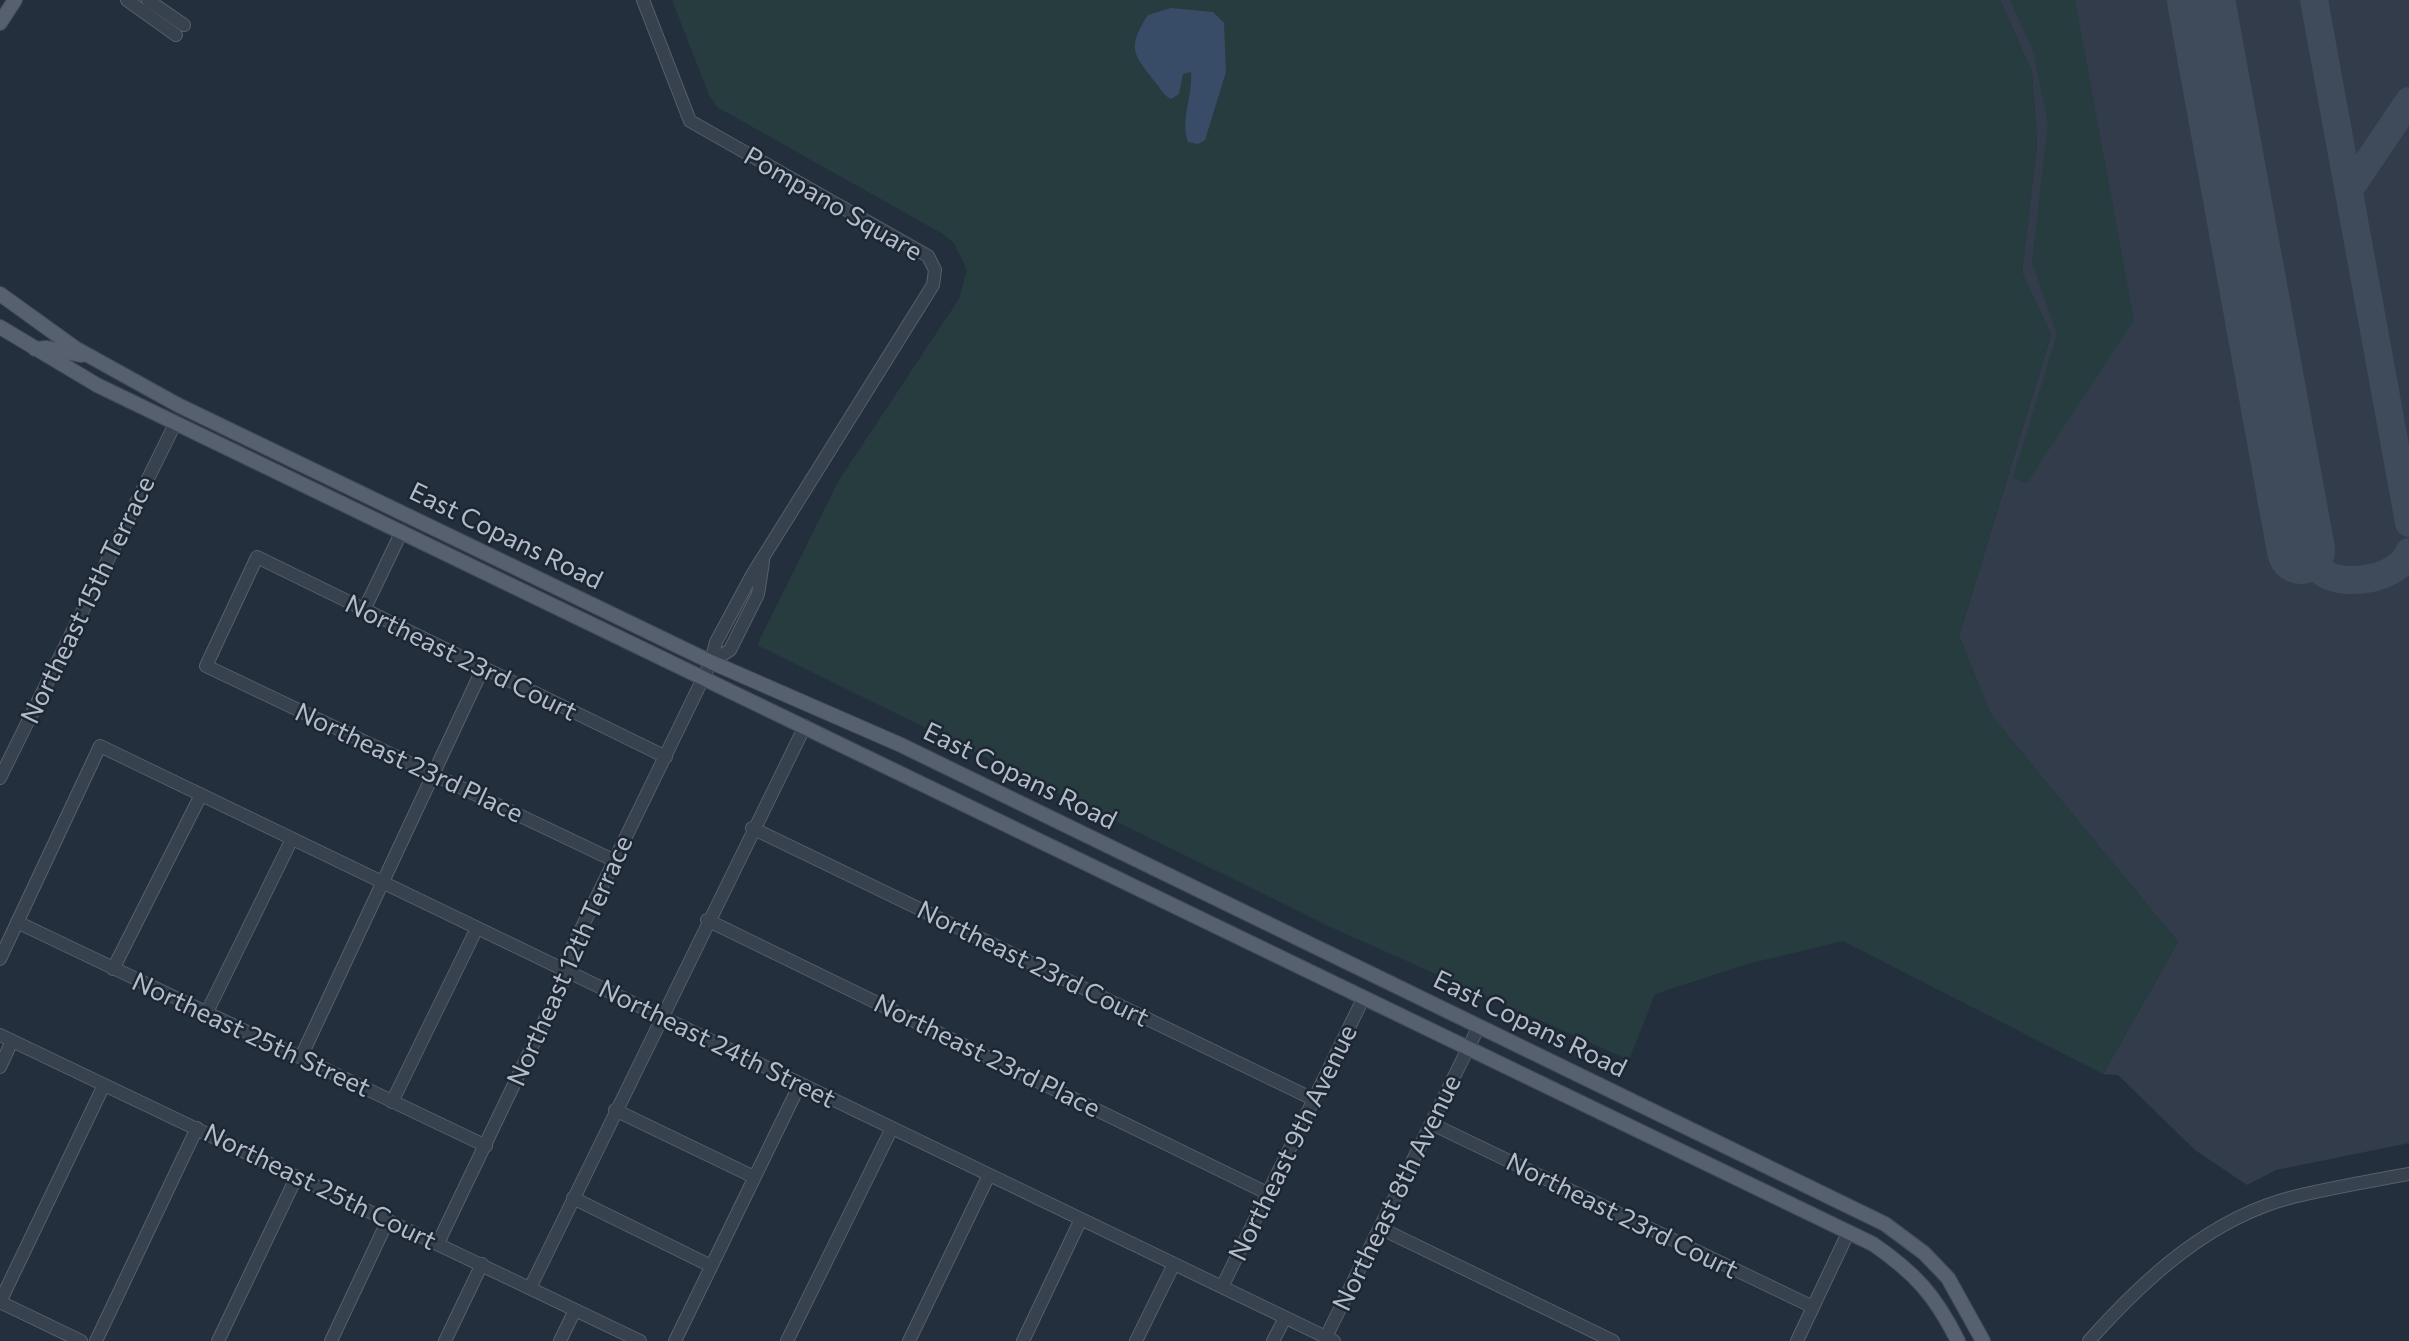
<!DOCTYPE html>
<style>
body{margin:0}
canvas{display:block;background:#242f3e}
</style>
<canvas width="2409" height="1341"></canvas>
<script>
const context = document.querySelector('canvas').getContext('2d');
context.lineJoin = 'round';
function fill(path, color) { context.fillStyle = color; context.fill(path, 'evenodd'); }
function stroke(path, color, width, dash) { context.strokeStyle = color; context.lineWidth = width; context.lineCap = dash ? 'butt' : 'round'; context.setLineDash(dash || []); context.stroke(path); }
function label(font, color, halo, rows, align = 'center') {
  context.font = font + ' Commissioner,sans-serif'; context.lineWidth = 5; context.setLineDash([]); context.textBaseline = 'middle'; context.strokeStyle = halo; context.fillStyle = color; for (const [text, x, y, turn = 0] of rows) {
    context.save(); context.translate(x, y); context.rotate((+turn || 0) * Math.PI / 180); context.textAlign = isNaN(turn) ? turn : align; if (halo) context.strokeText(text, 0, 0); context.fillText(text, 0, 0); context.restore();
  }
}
fill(new Path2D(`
 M 2000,0 L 2409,0 L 2409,1143 L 2276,1170 L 2247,1185 L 2195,1150 L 2118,1075 L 2103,1074 L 2178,942 L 1991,715 L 1959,636 L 2051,335 L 2022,273 L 2037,144 L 2032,72 Z`), '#323c4b');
fill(new Path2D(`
 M 672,0 L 2000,0 L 2032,72 L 2037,144 L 2022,273 L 2051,335 L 1959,636 L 1991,715 L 2178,942 L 2103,1074 L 1843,941 L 1747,964 L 1655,994 L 1629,1060 L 1335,929 L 757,645 L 839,480 L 959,299 L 967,270 L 954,243 L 943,234 L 717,107 L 709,95 Z
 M 2010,0 L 2075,0 L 2134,320 L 2027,483 L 2013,478 L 2057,334 L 2032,262 L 2048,123 L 2033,51 Z`), '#263c3f');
fill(new Path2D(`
 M 1171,8 L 1213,12 L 1224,23 L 1226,72 L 1205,140 L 1198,144 L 1188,142 C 1180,119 1193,96 1191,72 L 1183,74 L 1179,94 L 1171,99 C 1163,95 1161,89 1156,83 C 1132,53 1127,48 1148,15 Z`), '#394c67');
stroke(new Path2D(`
 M 2314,0 L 2409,523
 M 2349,190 L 2409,101
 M 2301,550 C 2308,559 2315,568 2325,574 C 2348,587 2398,579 2409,552`), '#3f4a5a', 28);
stroke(new Path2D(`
 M 2201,0 L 2301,550`), '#3f4a5a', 68);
const minor = new Path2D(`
 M 127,0 L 176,35
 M 148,0 L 184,25
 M 364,610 L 402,531
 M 711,662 L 730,650 L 758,594 L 763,562
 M 0,778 L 176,422
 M 752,828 L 1313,1099
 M 613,860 L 206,666 L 257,557 L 666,757
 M 707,920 L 1267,1193
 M 17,922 L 486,1146
 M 0,959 L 100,746 L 1334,1341
 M 113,969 L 201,795
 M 206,1014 L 292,839
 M 0,1035 L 640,1341
 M 301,1057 L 482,670
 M 0,1067 L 12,1041
 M 392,1102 L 477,928
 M 615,1110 L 754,1177
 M 1432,1124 L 1813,1307
 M 573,1198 L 711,1266
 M 1380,1228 L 1613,1341
 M 438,1243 L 563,982 L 566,960 L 711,662 L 716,642 L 752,575 L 933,285 L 935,270 L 928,256 L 690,121 L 643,0
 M 1222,1287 L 1363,999
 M 530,1288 L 805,726
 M 0,1302 L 104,1085
 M 0,1302 L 81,1341
 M 1326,1337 L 1479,1026
 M 96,1341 L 197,1128
 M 218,1341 L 297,1176
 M 331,1341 L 388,1220
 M 445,1341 L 482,1264
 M 560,1341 L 575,1310
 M 675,1341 L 800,1084
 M 787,1341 L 892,1128
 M 909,1341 L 989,1175
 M 1023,1341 L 1081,1219
 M 1136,1341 L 1174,1264
 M 1273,1341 L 1285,1318
 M 1797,1341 L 1848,1233
 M 2089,1341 C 2144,1279 2210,1218 2293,1197 C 2331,1188 2370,1181 2409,1174`);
const major = new Path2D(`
 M 0,23 L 15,0
 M 0,294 L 75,348 L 178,405 L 711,662 L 901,745 L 1885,1224 L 1924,1253 L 1948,1278 L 1983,1341
 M 0,327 L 97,385 L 1873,1244 C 1915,1273 1935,1295 1958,1341
 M 35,349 L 47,348 L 81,355`);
stroke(minor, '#565f6c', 14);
stroke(major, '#414a57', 16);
stroke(minor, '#38414e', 12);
stroke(major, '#56606e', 14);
label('26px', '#b4bcc9', '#1d2633', [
 ["Pompano Square",833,204,30],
 ["East Copans Road",506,536,26],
 ["Northeast 15th Terrace",88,600,-64],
 ["Northeast 23rd Court",461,658,26],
 ["Northeast 23rd Place",409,763,25],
 ["East Copans Road",1020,776,26],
 ["Northeast 12th Terrace",570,961,-66],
 ["Northeast 23rd Court",1033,964,26],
 ["East Copans Road",1530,1024,26],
 ["Northeast 25th Street",251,1035,25],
 ["Northeast 24th Street",717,1044,26],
 ["Northeast 23rd Place",987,1056,26],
 ["Northeast 9th Avenue",1293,1143,-64],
 ["Northeast 25th Court",320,1187,26],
 ["Northeast 8th Avenue",1397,1193,-64],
 ["Northeast 23rd Court",1622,1216,26]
]);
</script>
